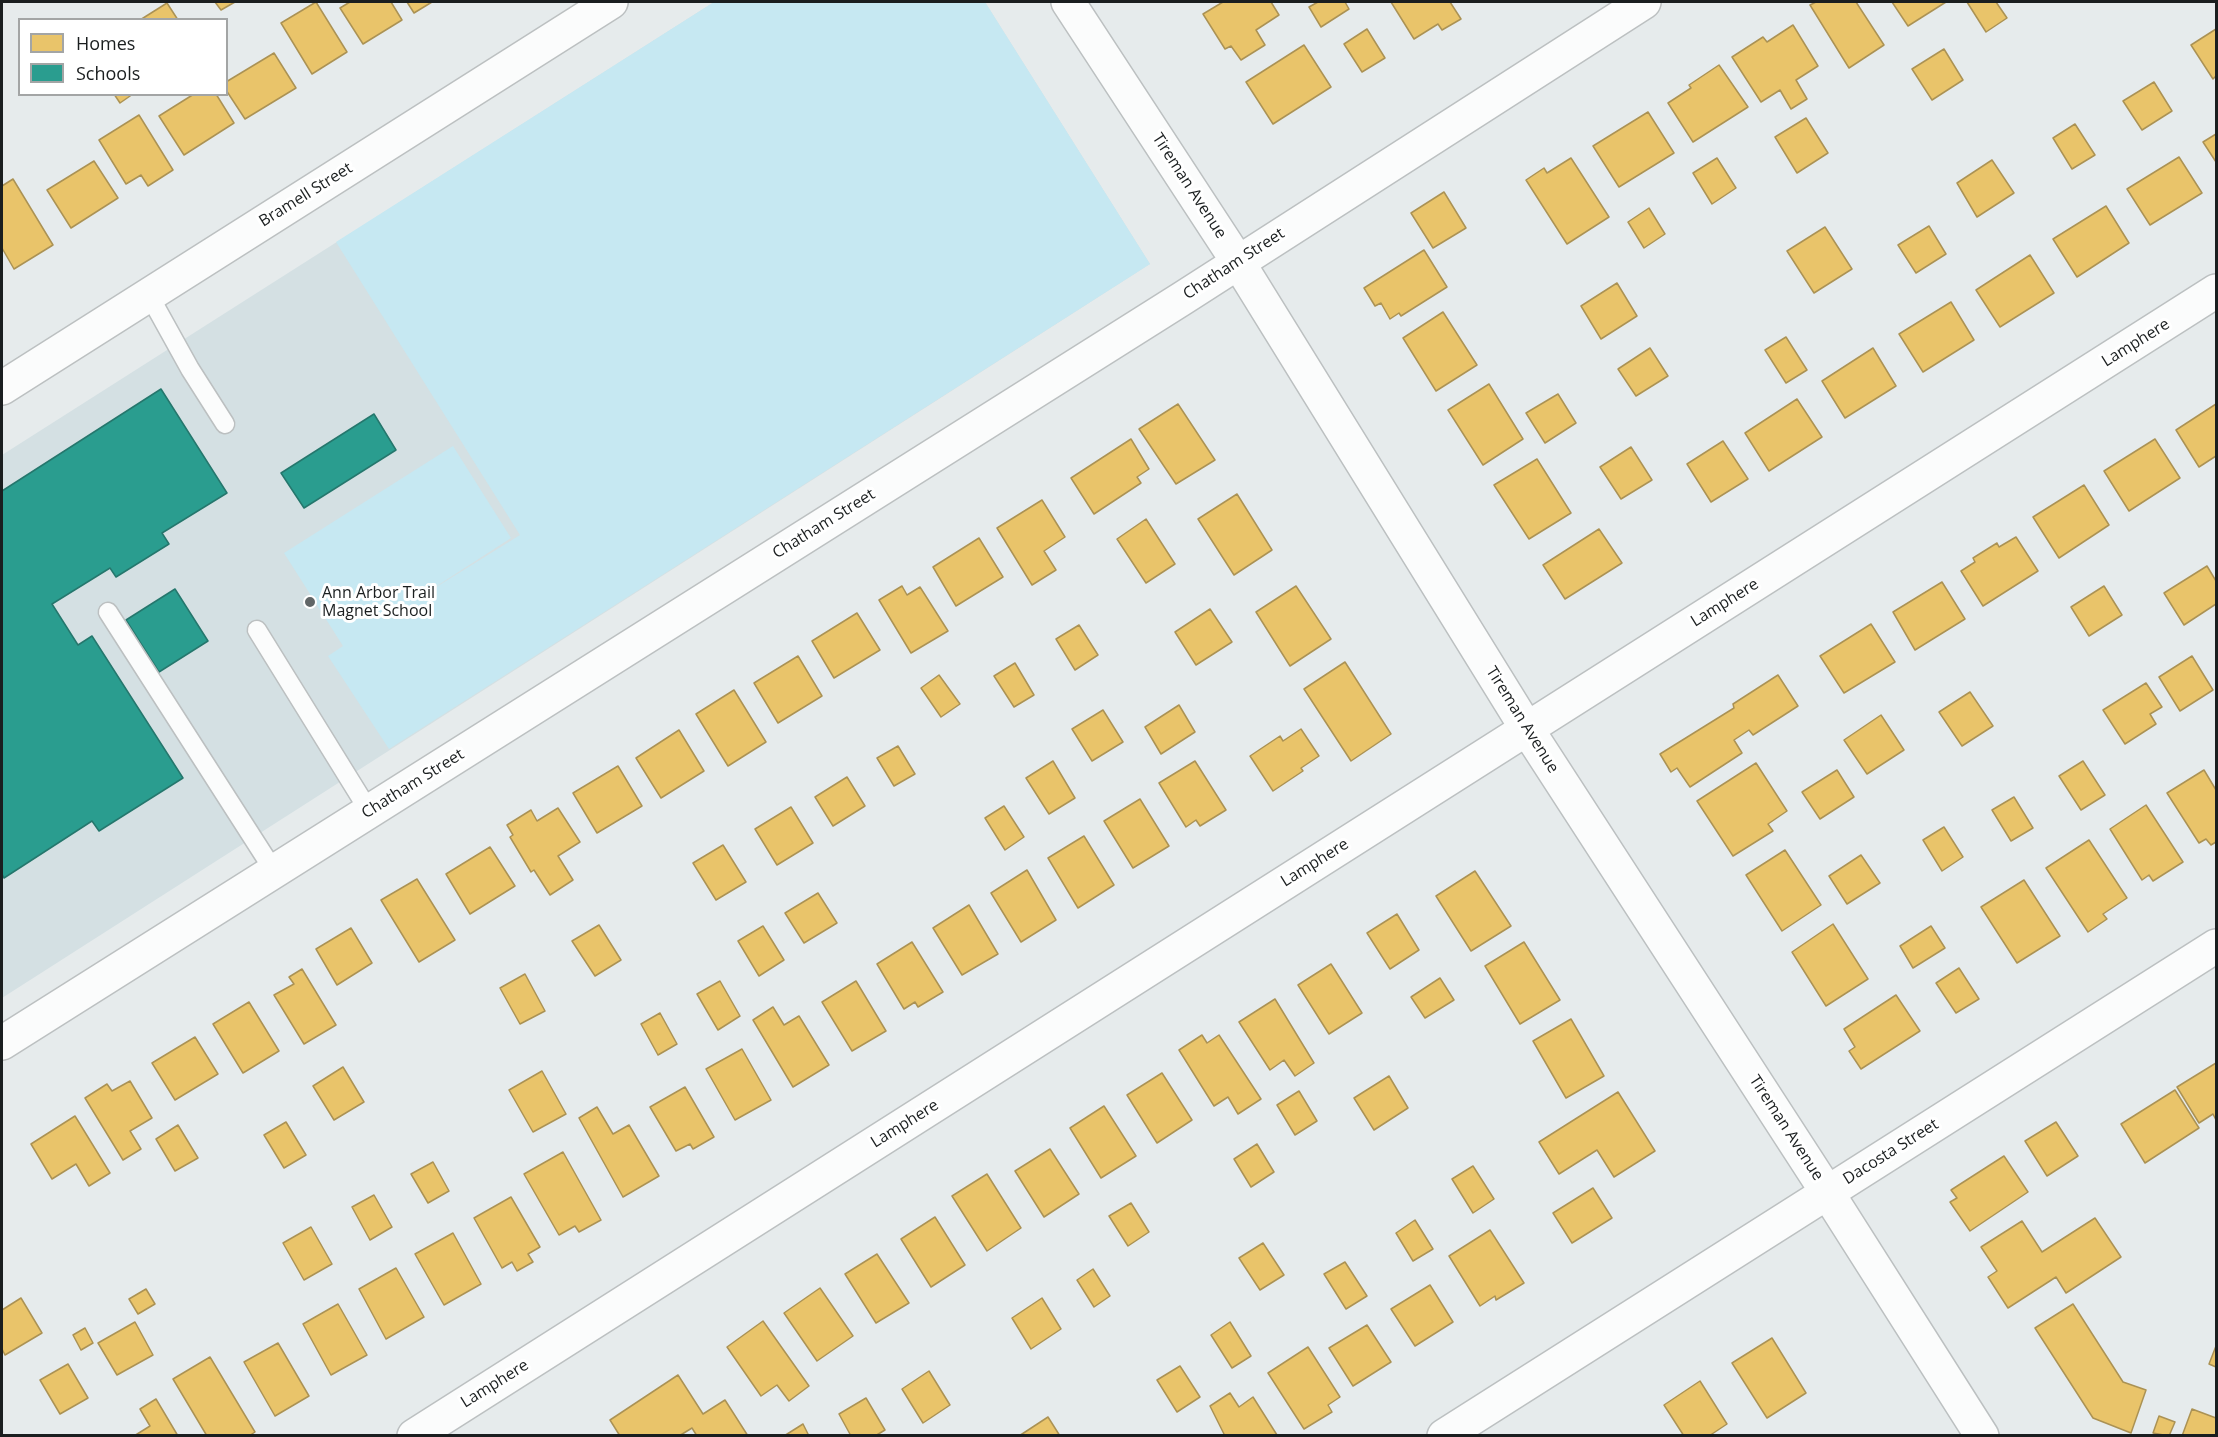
<!DOCTYPE html>
<style>
body{margin:0}
#map{position:relative;width:2218px;height:1437px;overflow:hidden;background:#e6ebec;font-family:"Open Sans",sans-serif}
canvas{display:block}
.frame{position:absolute;inset:0;border:3px solid #1a1e1f;pointer-events:none}
.legend{position:absolute;left:18px;top:18px;width:210px;height:78px;box-sizing:border-box;background:#fff;border:2px solid #a3a5a5;margin:0;padding:8px 10px;list-style:none;font-size:18px;color:#1a1e1f}
.legend li{display:flex;align-items:center;gap:12px;height:30px}
.legend b{width:30px;border:2px solid #a3a5a5}
</style>
<div id="map">
<canvas width="2218" height="1437"></canvas>
<div class="frame"></div>
<ul class="legend">
<li><b style="height:16px;background:#e9c46a"></b>Homes</li>
<li><b style="height:16px;background:#2a9d8f"></b>Schools</li>
</ul>
</div>
<script>
const context = document.querySelector('canvas').getContext('2d');
context.lineJoin = 'round';
function fill(path, color) { context.fillStyle = color; context.fill(path, 'evenodd'); }
function stroke(path, color, width, dash) { context.strokeStyle = color; context.lineWidth = width; context.lineCap = dash ? 'butt' : 'round'; context.setLineDash(dash || []); context.stroke(path); }
function label(font, color, halo, rows, align = 'center') {
  context.font = font + ' "Open Sans",sans-serif'; context.lineWidth = 6; context.setLineDash([]); context.textBaseline = 'middle'; context.strokeStyle = halo; context.fillStyle = color; for (const [text, x, y, turn = 0] of rows) {
    context.save(); context.translate(x, y); context.rotate((+turn || 0) * Math.PI / 180); context.textAlign = isNaN(turn) ? turn : align; if (halo) context.strokeText(text, 0, 0); context.fillText(text, 0, 0); context.restore();
  }
}
fill(new Path2D(`
 M 714,2 L 985,2 L 1150,264 L 2,998 L 2,455 Z`), '#d4e0e3');
fill(new Path2D(`
 M 714,2 L 985,2 L 1150,264 L 389,749 L 328,656 L 343,646 L 284,553 L 453,446 L 511,538 L 409,604 L 520,535 L 336,242 Z`), '#c6e8f2');
const homes = new Path2D(`
 M 215,2 L 235,2 L 221,10 Z
 M 316,2 L 347,52 L 312,74 L 281,23 Z
 M 350,2 L 391,2 L 402,20 L 363,44 L 340,8 Z
 M 407,2 L 432,2 L 414,13 Z
 M 1223,2 L 1271,2 L 1279,15 L 1256,30 L 1265,45 L 1241,60 L 1231,46 L 1225,49 L 1203,14 Z
 M 1318,2 L 1345,2 L 1349,9 L 1321,27 L 1309,7 Z
 M 1391,2 L 1450,2 L 1461,19 L 1442,30 L 1438,24 L 1414,39 Z
 M 1816,2 L 1856,2 L 1884,45 L 1849,68 L 1810,5 Z
 M 1892,2 L 1946,2 L 1908,26 Z
 M 1967,2 L 1996,2 L 2007,18 L 1986,32 Z
 M 167,3 L 178,20 L 140,20 Z
 M 1793,25 L 1818,66 L 1796,80 L 1807,99 L 1791,109 L 1780,90 L 1761,102 L 1732,57 L 1763,37 L 1767,42 Z
 M 1367,29 L 1385,58 L 1362,72 L 1344,44 Z
 M 2216,29 L 2216,76 L 2213,79 L 2191,45 Z
 M 1304,45 L 1331,87 L 1273,124 L 1246,82 Z
 M 1944,49 L 1963,80 L 1932,100 L 1912,69 Z
 M 274,53 L 296,88 L 245,119 L 226,90 L 226,82 Z
 M 1719,65 L 1748,107 L 1693,142 L 1668,103 L 1691,88 L 1689,85 Z
 M 2154,82 L 2172,111 L 2142,130 L 2123,101 Z
 M 114,94 L 133,94 L 120,103 Z
 M 194,94 L 216,94 L 234,123 L 184,155 L 159,116 Z
 M 1648,112 L 1674,153 L 1619,187 L 1593,146 Z
 M 139,115 L 173,170 L 148,186 L 141,175 L 126,184 L 99,140 Z
 M 1806,118 L 1828,153 L 1797,173 L 1775,137 Z
 M 2075,124 L 2095,155 L 2072,169 L 2053,138 Z
 M 2216,134 L 2216,162 L 2203,142 Z
 M 2179,157 L 2202,193 L 2150,225 L 2127,189 Z
 M 1571,158 L 1609,217 L 1567,244 L 1526,180 L 1544,168 L 1547,173 Z
 M 1717,158 L 1736,188 L 1712,204 L 1693,173 Z
 M 1992,160 L 2014,193 L 1977,217 L 1957,183 Z
 M 94,161 L 118,198 L 71,228 L 47,190 Z
 M 13,179 L 53,245 L 14,269 L 2,248 L 2,186 Z
 M 1444,192 L 1466,228 L 1433,248 L 1411,213 Z
 M 2106,206 L 2129,243 L 2077,277 L 2053,239 Z
 M 1649,208 L 1665,234 L 1644,248 L 1628,222 Z
 M 1929,226 L 1946,254 L 1916,273 L 1898,245 Z
 M 1825,227 L 1852,269 L 1814,293 L 1787,251 Z
 M 1424,250 L 1447,287 L 1401,316 L 1399,313 L 1390,319 L 1381,303 L 1375,306 L 1364,288 Z
 M 2030,255 L 2054,293 L 2000,327 L 1976,290 Z
 M 1617,283 L 1637,316 L 1601,339 L 1581,306 Z
 M 1951,302 L 1974,340 L 1923,372 L 1899,334 Z
 M 1443,312 L 1477,365 L 1436,391 L 1403,338 Z
 M 1786,337 L 1807,370 L 1786,383 L 1765,350 Z
 M 1650,348 L 1668,376 L 1636,396 L 1618,369 Z
 M 1873,348 L 1896,386 L 1845,418 L 1822,381 Z
 M 1489,384 L 1523,439 L 1483,465 L 1448,410 Z
 M 1558,394 L 1576,423 L 1545,443 L 1526,413 Z
 M 1797,399 L 1822,437 L 1769,471 L 1745,433 Z
 M 1178,404 L 1215,460 L 1176,484 L 1139,429 Z
 M 2216,404 L 2216,456 L 2199,467 L 2176,430 Z
 M 1131,439 L 1149,469 L 1137,477 L 1141,483 L 1094,514 L 1071,478 Z
 M 2155,439 L 2180,478 L 2129,511 L 2104,471 Z
 M 1723,441 L 1748,479 L 1711,502 L 1687,464 Z
 M 1631,447 L 1652,480 L 1621,499 L 1600,467 Z
 M 1537,459 L 1571,513 L 1529,539 L 1494,485 Z
 M 2084,485 L 2109,525 L 2059,558 L 2033,517 Z
 M 1237,494 L 1272,550 L 1234,575 L 1198,519 Z
 M 1042,500 L 1065,537 L 1044,551 L 1056,570 L 1032,585 L 997,528 Z
 M 1146,519 L 1175,564 L 1146,583 L 1117,539 Z
 M 1599,529 L 1622,563 L 1565,599 L 1543,565 Z
 M 2016,537 L 2038,571 L 1983,606 L 1961,571 L 1975,562 L 1973,558 L 1997,543 L 1999,547 Z
 M 979,538 L 1003,577 L 956,606 L 933,567 Z
 M 2207,566 L 2216,581 L 2216,604 L 2184,625 L 2164,593 Z
 M 1942,582 L 1965,619 L 1915,650 L 1893,612 Z
 M 902,586 L 907,595 L 920,587 L 948,631 L 911,653 L 879,600 Z
 M 1296,586 L 1331,639 L 1290,666 L 1256,612 Z
 M 2104,586 L 2122,615 L 2089,636 L 2071,607 Z
 M 1210,609 L 1232,642 L 1196,665 L 1175,632 Z
 M 857,613 L 880,650 L 834,678 L 812,641 Z
 M 1871,624 L 1895,662 L 1844,693 L 1820,656 Z
 M 1079,625 L 1098,655 L 1075,670 L 1056,639 Z
 M 798,656 L 822,696 L 778,723 L 754,683 Z
 M 2192,656 L 2213,690 L 2180,711 L 2159,677 Z
 M 1345,662 L 1391,734 L 1351,761 L 1304,689 Z
 M 1015,663 L 1034,695 L 1014,707 L 994,676 Z
 M 939,675 L 960,704 L 941,717 L 921,688 Z
 M 1778,675 L 1798,706 L 1753,735 L 1749,730 L 1734,740 L 1742,753 L 1690,787 L 1677,768 L 1671,772 L 1660,754 L 1734,708 L 1733,704 Z
 M 2146,683 L 2162,707 L 2150,714 L 2156,724 L 2125,744 L 2103,710 Z
 M 734,690 L 766,742 L 728,766 L 696,714 Z
 M 1970,692 L 1993,726 L 1962,746 L 1939,712 Z
 M 1179,705 L 1195,732 L 1161,754 L 1145,727 Z
 M 1103,710 L 1123,742 L 1092,761 L 1072,729 Z
 M 1881,715 L 1904,750 L 1867,774 L 1844,740 Z
 M 1301,729 L 1319,756 L 1301,768 L 1303,771 L 1273,791 L 1250,756 L 1280,736 L 1283,741 Z
 M 679,730 L 704,771 L 661,798 L 636,758 Z
 M 898,746 L 915,774 L 894,786 L 877,758 Z
 M 1053,761 L 1075,798 L 1049,814 L 1026,778 Z
 M 1195,761 L 1226,810 L 1200,826 L 1196,820 L 1186,827 L 1159,783 Z
 M 2083,761 L 2105,795 L 2081,810 L 2059,776 Z
 M 1756,763 L 1787,811 L 1768,824 L 1773,831 L 1733,856 L 1697,801 Z
 M 618,766 L 642,806 L 597,833 L 573,793 Z
 M 1837,770 L 1854,797 L 1820,819 L 1802,792 Z
 M 2204,770 L 2216,790 L 2216,842 L 2211,845 L 2206,839 L 2199,843 L 2167,793 Z
 M 847,777 L 865,806 L 833,826 L 815,797 Z
 M 2014,797 L 2033,828 L 2011,841 L 1992,810 Z
 M 1140,799 L 1169,846 L 1133,868 L 1104,821 Z
 M 2146,805 L 2183,862 L 2153,881 L 2149,875 L 2142,880 L 2110,829 Z
 M 1004,806 L 1024,837 L 1005,850 L 985,818 Z
 M 791,807 L 813,843 L 777,865 L 755,829 Z
 M 558,808 L 580,842 L 558,856 L 573,880 L 550,895 L 534,870 L 531,872 L 510,837 L 513,835 L 507,825 L 531,810 L 537,821 Z
 M 1944,827 L 1963,857 L 1942,871 L 1923,840 Z
 M 1084,836 L 1114,885 L 1078,908 L 1048,858 Z
 M 2089,840 L 2127,898 L 2103,914 L 2107,919 L 2088,932 L 2046,868 Z
 M 723,845 L 746,882 L 716,900 L 693,863 Z
 M 490,847 L 515,886 L 470,914 L 446,874 Z
 M 1785,850 L 1821,905 L 1782,931 L 1746,875 Z
 M 1861,855 L 1880,883 L 1847,904 L 1829,876 Z
 M 1027,870 L 1056,920 L 1021,942 L 991,893 Z
 M 1475,871 L 1511,926 L 1471,951 L 1436,896 Z
 M 417,879 L 455,940 L 419,962 L 381,900 Z
 M 2024,880 L 2060,936 L 2017,963 L 1981,907 Z
 M 818,893 L 837,923 L 804,943 L 785,913 Z
 M 969,905 L 998,954 L 962,975 L 933,928 Z
 M 1397,914 L 1419,950 L 1390,969 L 1367,933 Z
 M 1833,924 L 1868,979 L 1826,1006 L 1792,952 Z
 M 599,925 L 621,960 L 595,976 L 572,941 Z
 M 763,926 L 784,960 L 759,976 L 738,941 Z
 M 1931,926 L 1945,948 L 1913,968 L 1900,946 Z
 M 351,928 L 372,963 L 337,985 L 316,949 Z
 M 912,942 L 943,992 L 918,1007 L 915,1002 L 904,1009 L 877,964 Z
 M 1524,942 L 1560,1000 L 1520,1024 L 1485,966 Z
 M 1331,964 L 1362,1013 L 1329,1034 L 1298,985 Z
 M 1959,968 L 1979,999 L 1956,1013 L 1936,983 Z
 M 302,969 L 336,1025 L 304,1044 L 274,995 L 294,984 L 289,977 Z
 M 525,974 L 545,1011 L 520,1024 L 500,988 Z
 M 1440,978 L 1454,1000 L 1425,1018 L 1411,997 Z
 M 720,981 L 740,1016 L 718,1030 L 697,994 Z
 M 856,981 L 886,1031 L 852,1051 L 822,1002 Z
 M 1896,995 L 1920,1031 L 1861,1069 L 1849,1051 L 1855,1047 L 1844,1029 Z
 M 1275,999 L 1314,1063 L 1295,1076 L 1284,1060 L 1270,1070 L 1239,1022 Z
 M 249,1002 L 279,1051 L 243,1073 L 213,1024 Z
 M 773,1007 L 784,1025 L 799,1016 L 829,1065 L 793,1087 L 753,1020 Z
 M 660,1013 L 677,1044 L 658,1055 L 641,1024 Z
 M 1571,1019 L 1604,1076 L 1566,1098 L 1533,1041 Z
 M 1202,1035 L 1207,1043 L 1219,1035 L 1261,1099 L 1238,1114 L 1228,1097 L 1214,1106 L 1179,1050 Z
 M 195,1037 L 218,1074 L 175,1100 L 152,1063 Z
 M 742,1049 L 771,1100 L 735,1120 L 706,1069 Z
 M 2216,1063 L 2216,1120 L 2213,1114 L 2199,1123 L 2177,1087 Z
 M 343,1067 L 364,1102 L 334,1120 L 313,1086 Z
 M 542,1071 L 566,1114 L 533,1132 L 509,1090 Z
 M 1162,1073 L 1192,1120 L 1157,1143 L 1127,1095 Z
 M 1389,1076 L 1408,1108 L 1374,1130 L 1354,1098 Z
 M 130,1081 L 152,1118 L 130,1131 L 141,1149 L 123,1160 L 85,1098 L 107,1084 L 112,1091 Z
 M 685,1087 L 714,1137 L 693,1149 L 690,1144 L 676,1151 L 650,1107 Z
 M 2175,1090 L 2199,1128 L 2145,1163 L 2121,1124 Z
 M 1299,1091 L 1317,1121 L 1295,1135 L 1277,1105 Z
 M 1618,1092 L 1655,1151 L 1614,1177 L 1597,1150 L 1559,1174 L 1539,1142 Z
 M 1104,1106 L 1136,1156 L 1101,1178 L 1070,1128 Z
 M 597,1107 L 613,1134 L 629,1125 L 659,1176 L 623,1197 L 579,1118 Z
 M 75,1116 L 110,1173 L 89,1186 L 76,1164 L 52,1179 L 31,1144 Z
 M 286,1122 L 306,1155 L 284,1168 L 264,1135 Z
 M 2056,1122 L 2078,1156 L 2047,1176 L 2025,1141 Z
 M 178,1125 L 198,1158 L 175,1171 L 156,1139 Z
 M 1257,1144 L 1274,1172 L 1251,1187 L 1234,1159 Z
 M 1050,1149 L 1079,1194 L 1044,1217 L 1015,1171 Z
 M 563,1152 L 601,1220 L 579,1232 L 575,1226 L 559,1235 L 524,1174 Z
 M 2004,1156 L 2028,1192 L 1970,1231 L 1950,1202 L 1957,1198 L 1951,1190 Z
 M 433,1162 L 449,1191 L 428,1203 L 411,1174 Z
 M 1473,1166 L 1494,1199 L 1473,1213 L 1452,1179 Z
 M 987,1174 L 1021,1228 L 987,1251 L 952,1196 Z
 M 1593,1188 L 1612,1218 L 1572,1243 L 1553,1213 Z
 M 374,1195 L 392,1227 L 370,1240 L 352,1207 Z
 M 511,1197 L 540,1247 L 528,1254 L 533,1262 L 517,1271 L 512,1262 L 502,1268 L 474,1218 Z
 M 1131,1203 L 1149,1232 L 1128,1246 L 1109,1216 Z
 M 935,1217 L 965,1265 L 931,1287 L 901,1239 Z
 M 2095,1218 L 2121,1257 L 2066,1293 L 2056,1277 L 2008,1308 L 1988,1277 L 1997,1271 L 1981,1247 L 2022,1221 L 2042,1252 Z
 M 1415,1220 L 1433,1249 L 1413,1261 L 1396,1233 Z
 M 311,1227 L 332,1264 L 304,1280 L 283,1243 Z
 M 1490,1230 L 1524,1283 L 1496,1300 L 1495,1296 L 1480,1306 L 1449,1256 Z
 M 453,1233 L 481,1284 L 444,1305 L 415,1254 Z
 M 1263,1243 L 1284,1275 L 1260,1290 L 1239,1258 Z
 M 877,1254 L 909,1303 L 876,1323 L 845,1274 Z
 M 1345,1262 L 1367,1296 L 1346,1309 L 1324,1274 Z
 M 396,1268 L 424,1317 L 386,1339 L 359,1289 Z
 M 1093,1269 L 1110,1296 L 1094,1307 L 1077,1280 Z
 M 1430,1285 L 1453,1322 L 1415,1346 L 1391,1309 Z
 M 820,1288 L 853,1336 L 817,1361 L 784,1313 Z
 M 146,1289 L 155,1304 L 138,1314 L 129,1299 Z
 M 21,1298 L 42,1333 L 5,1355 L 2,1349 L 2,1310 Z
 M 1042,1298 L 1061,1329 L 1031,1349 L 1012,1318 Z
 M 338,1304 L 367,1355 L 331,1375 L 303,1324 Z
 M 2073,1304 L 2123,1382 L 2146,1390 L 2131,1433 L 2093,1418 L 2035,1328 Z
 M 763,1321 L 809,1386 L 789,1401 L 777,1385 L 761,1396 L 727,1347 Z
 M 135,1322 L 153,1355 L 117,1375 L 98,1343 Z
 M 1230,1322 L 1251,1356 L 1232,1368 L 1211,1335 Z
 M 1367,1325 L 1391,1362 L 1353,1386 L 1329,1348 Z
 M 85,1328 L 93,1343 L 81,1350 L 73,1335 Z
 M 1772,1338 L 1806,1393 L 1767,1418 L 1732,1363 Z
 M 278,1343 L 309,1396 L 275,1416 L 244,1362 Z
 M 2216,1346 L 2216,1367 L 2209,1364 Z
 M 1308,1347 L 1340,1397 L 1328,1405 L 1332,1412 L 1304,1429 L 1268,1373 Z
 M 210,1357 L 255,1432 L 249,1436 L 207,1436 L 173,1379 Z
 M 68,1364 L 88,1398 L 60,1414 L 40,1380 Z
 M 1180,1366 L 1200,1397 L 1177,1412 L 1157,1380 Z
 M 929,1371 L 950,1405 L 923,1423 L 902,1389 Z
 M 678,1375 L 703,1414 L 725,1400 L 748,1436 L 697,1436 L 692,1428 L 679,1436 L 620,1436 L 610,1420 Z
 M 1700,1381 L 1727,1424 L 1709,1436 L 1684,1436 L 1664,1405 Z
 M 1230,1393 L 1239,1407 L 1253,1397 L 1277,1435 L 1225,1436 L 1210,1406 Z
 M 866,1398 L 885,1430 L 875,1436 L 851,1436 L 839,1414 Z
 M 156,1399 L 178,1436 L 134,1436 L 150,1426 L 140,1409 Z
 M 2192,1409 L 2216,1418 L 2216,1436 L 2182,1436 Z
 M 2159,1416 L 2175,1422 L 2169,1436 L 2153,1433 Z
 M 1048,1417 L 1060,1436 L 1019,1436 Z
 M 803,1424 L 809,1436 L 784,1436 Z`);
fill(homes, '#e9c46a');
stroke(homes, '#ab9254', 1.5);
const schools = new Path2D(`
 M 161,389 L 227,493 L 162,533 L 169,544 L 116,577 L 110,568 L 52,604 L 78,645 L 92,636 L 183,778 L 99,831 L 92,821 L 4,878 L 2,874 L 2,491 Z
 M 374,414 L 396,450 L 304,508 L 281,473 Z
 M 175,589 L 208,641 L 159,672 L 126,620 Z`);
fill(schools, '#2a9d8f');
stroke(schools, '#25776d', 1.5);
const lane = new Path2D(`
 M 149,295 L 190,369 L 225,424
 M 108,612 L 274,871
 M 257,630 L 369,811`);
const street = new Path2D(`
 M 1068,2 L 1238,262 L 1527,729 L 1827,1192 L 1982,1436
 M 2,388 L 611,2
 M 2,1043 L 1183,298 L 1644,2
 M 414,1436 L 2216,291
 M 1444,1436 L 2216,946`);
stroke(lane, '#bcc0c1', 21);
stroke(street, '#bcc0c1', 36);
stroke(lane, '#fbfcfc', 18);
stroke(street, '#fbfcfc', 33);
for (const [x, y, r, color] of [
 [310,602,6,"#616667"]
]) { const dot = new Path2D(); dot.arc(x, y, r, 0, 2 * Math.PI); context.fillStyle = color; context.fill(dot); stroke(dot, '#fff', 2); }
label('16px', '#1a1e1f', '#fff', [
 ["Tireman Avenue",1189,186,57],
 ["Bramell Street",306,195,-32],
 ["Chatham Street",1234,264,-33],
 ["Lamphere",2136,343,-32],
 ["Chatham Street",824,524,-32],
 ["Lamphere",1725,603,-32],
 ["Tireman Avenue",1522,720,58],
 ["Chatham Street",413,784,-32],
 ["Lamphere",1315,863,-32],
 ["Lamphere",905,1124,-32],
 ["Tireman Avenue",1786,1128,57],
 ["Dacosta Street",1891,1152,-32],
 ["Lamphere",495,1384,-32]
]);
label('16px', '#1a1e1f', '#fff', [
 ["Ann Arbor Trail",322,593],
 ["Magnet School",322,611]
], 'left');
</script>
